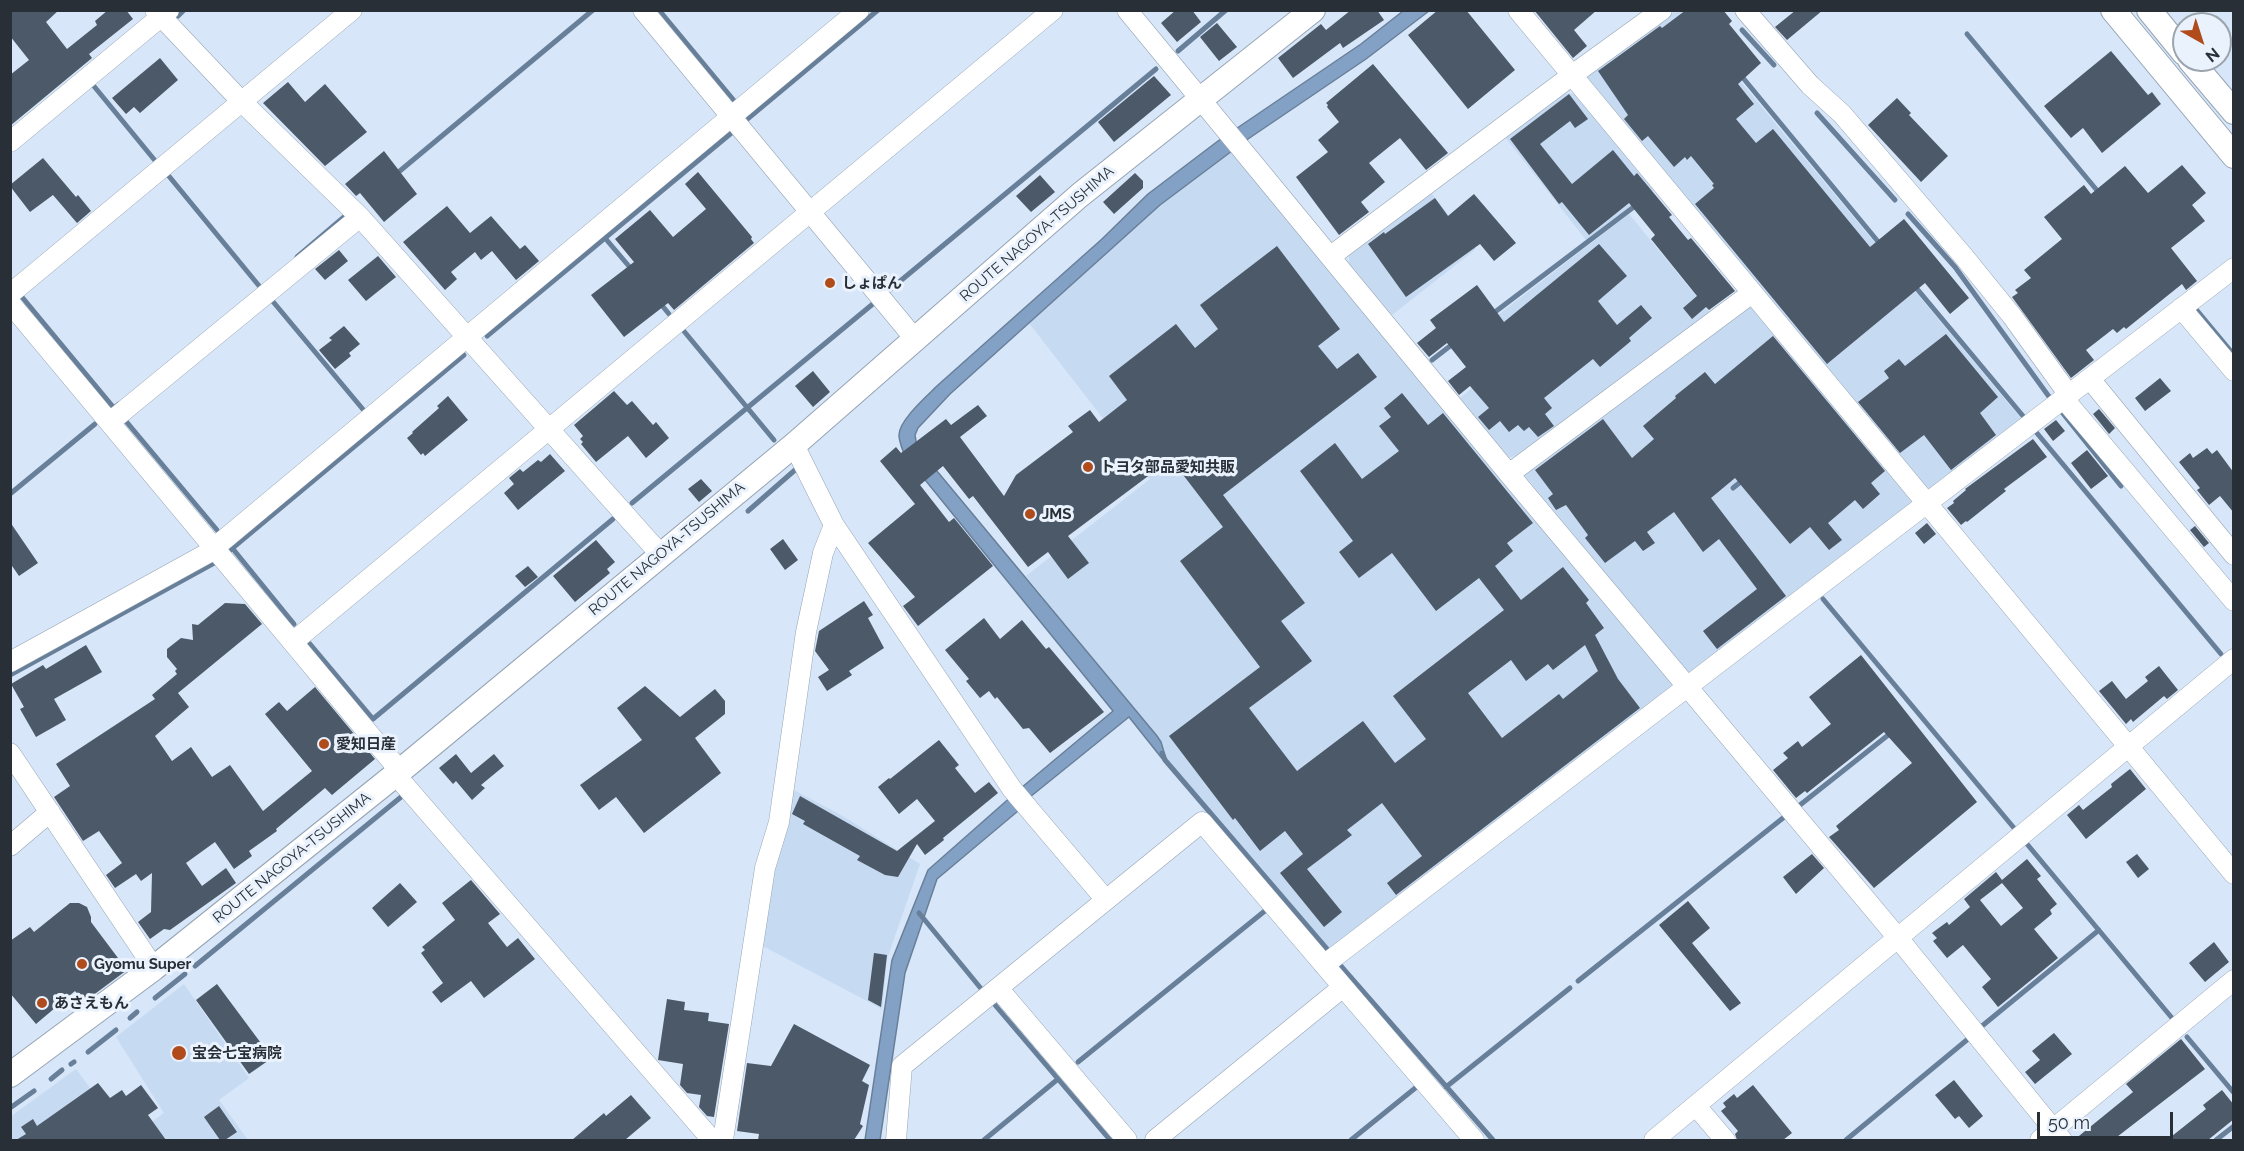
<!DOCTYPE html>
<meta charset="utf-8">
<style>
body{margin:0}
#map{position:relative;width:2244px;height:1151px;overflow:hidden;background:#d7e6f8;font-family:Raleway,sans-serif}
canvas{display:block}
.frame{position:absolute;inset:0;border:12px solid #292f36;pointer-events:none}
.north{position:absolute;left:2172px;top:12px;width:60px;height:60px;box-sizing:border-box;background:#e9f2fd;border:2px solid #9ca4ad;border-radius:50%;rotate:141deg;font-size:16px;font-weight:700;line-height:24px;text-align:center;color:#292f36}
.north::after{content:'';display:block;margin:auto;width:21px;height:27px;background:#b04b1c;clip-path:polygon(50% 0,100% 100%,50% 72%,0 100%)}
.scale{position:absolute;left:2037px;top:1112px;width:136px;height:27px;box-sizing:border-box;border:3px solid #292f36;border-top:0;padding-left:8px;font-size:18px;line-height:21px;white-space:nowrap;color:#292f36;-webkit-text-stroke:4px #e9f2fd;paint-order:stroke}
</style>
<div id="map">
<canvas width="2244" height="1151"></canvas>
<div class="frame"></div>
<div class="north">N</div>
<div class="scale">50 m</div>
</div>
<script>
const context = document.querySelector('canvas').getContext('2d');
context.lineJoin = 'round';
function fill(path, color) { context.fillStyle = color; context.fill(path, 'evenodd'); }
function stroke(path, color, width, dash) { context.strokeStyle = color; context.lineWidth = width; context.lineCap = dash ? 'butt' : 'round'; context.setLineDash(dash || []); context.stroke(path); }
function label(font, color, halo, rows, align = 'center') {
  context.font = font + ' Raleway,"Noto Sans JP",sans-serif'; context.lineWidth = 6; context.setLineDash([]); context.textBaseline = 'middle'; context.strokeStyle = halo; context.fillStyle = color; for (const [text, x, y, turn = 0] of rows) {
    context.save(); context.translate(x, y); context.rotate((+turn || 0) * Math.PI / 180); context.textAlign = isNaN(turn) ? turn : align; if (halo) context.strokeText(text, 0, 0); context.fillText(text, 0, 0); context.restore();
  }
}
fill(new Path2D(`
 M 1675,11 L 1682,11 L 2023,421 L 1935,490 L 1924,489 L 1587,83 L 1588,73 Z
 M 1564,93 L 1575,94 L 1655,189 L 1586,240 L 1505,137 Z
 M 1232,152 L 1675,688 L 1332,951 L 1166,759 L 1161,742 L 1026,576 L 1150,479 L 1029,323 L 1160,205 Z
 M 1431,193 L 1476,249 L 1392,315 L 1349,263 L 1349,254 Z
 M 1629,214 L 1711,314 L 1521,456 L 1509,457 L 1460,398 L 1511,356 L 1485,325 Z
 M 1745,306 L 1754,306 L 1914,502 L 1691,676 L 1522,472 Z
 M 790,788 L 841,815 L 920,864 L 887,959 L 882,1009 L 761,945 L 773,864 Z
 M 184,984 L 249,1078 L 219,1100 L 248,1140 L 11,1140 L 10,1117 L 76,1069 L 128,1139 L 164,1113 L 116,1037 Z`), '#c6daf2');
const water = new Path2D(`
 M 1403,11 L 1429,11 L 1366,59 L 1248,139 L 1160,205 L 950,394 L 918,428 L 915,435 L 917,447 L 1157,736 L 1161,742 L 1166,759 L 1164,761 L 1129,717 L 1030,797 L 1018,811 L 937,879 L 905,973 L 880,1140 L 865,1140 L 892,960 L 928,870 L 1021,788 L 1113,711 L 904,454 C 902,448 899,441 899,435 C 899,420 928,395 938,385 L 1102,239 L 1148,194 L 1218,141 L 1361,44 Z`);
fill(water, '#83a1c4');
stroke(water, '#687f99', 1.5);
stroke(new Path2D(`
 M 659,10 L 736,103
 M 178,16 L 184,10
 M 1742,30 L 1774,65
 M 1967,34 L 2100,194
 M 1178,51 L 1226,10
 M 1739,73 L 1880,244
 M 93,85 L 157,163
 M 1817,113 L 1895,200
 M 745,121 L 878,10
 M 168,175 L 260,287
 M 395,175 L 593,10
 M 1908,214 L 1955,267 L 2050,398
 M 605,238 L 633,271
 M 297,257 L 344,217
 M 1913,284 L 2023,416
 M 887,292 L 1156,69
 M 22,297 L 114,408 L 119,404
 M 270,298 L 366,413
 M 660,303 L 669,314
 M 2195,308 L 2234,355
 M 1491,315 L 1639,203
 M 683,330 L 774,440
 M 487,336 L 735,130
 M 1432,360 L 1454,343
 M 2061,411 L 2121,486
 M 125,420 L 217,530
 M 2036,432 L 2221,654
 M 1733,488 L 1743,480
 M 10,494 L 95,424
 M 632,503 L 874,303
 M 748,511 L 795,470
 M 233,549 L 294,624
 M 229,551 L 464,355
 M 1823,599 L 2014,828
 M 310,644 L 373,719 L 613,519
 M 10,675 L 216,562
 M 1162,753 L 1165,760 L 1327,949
 M 1800,805 L 1892,732
 M 2027,844 L 2172,1018
 M 919,913 L 983,991
 M 1340,965 L 1493,1140
 M 195,966 L 401,797
 M 1578,981 L 1783,818
 M 155,998 L 185,974
 M 995,1005 L 1110,1140
 M 130,1018 L 137,1012
 M 1982,1026 L 2099,930
 M 2187,1037 L 2234,1093
 M 88,1052 L 116,1030
 M 1078,1062 L 1266,910
 M 71,1064 L 74,1062
 M 51,1079 L 62,1070
 M 1446,1087 L 1570,988
 M 10,1108 L 34,1091
 M 984,1140 L 1058,1079
 M 1351,1140 L 1419,1085
 M 1846,1140 L 1968,1039
 M 2216,1140 L 2234,1126`), '#687f99', 5);
fill(new Path2D(`
 M 10,10 L 59,10 L 46,22 L 67,49 L 97,25 L 95,21 L 108,10 L 126,10 L 133,19 L 89,54 L 92,58 L 10,126 L 10,75 L 29,60 L 10,36 Z
 M 1176,10 L 1192,10 L 1201,22 L 1177,42 L 1161,23 Z
 M 1351,10 L 1377,10 L 1384,20 L 1343,48 L 1340,43 L 1293,78 L 1278,58 L 1321,24 L 1326,30 Z
 M 1438,10 L 1466,10 L 1515,70 L 1468,109 L 1408,35 Z
 M 1534,10 L 1597,10 L 1574,30 L 1587,46 L 1573,58 Z
 M 1686,10 L 1723,10 L 1732,21 L 1729,24 L 1761,63 L 1738,84 L 1754,104 L 1736,119 L 1756,143 L 1773,129 L 1870,247 L 1904,219 L 1969,298 L 1950,314 L 1925,283 L 1827,364 L 1695,204 L 1714,188 L 1712,185 L 1714,184 L 1691,156 L 1687,160 L 1685,157 L 1674,167 L 1648,136 L 1642,141 L 1624,119 L 1628,115 L 1598,71 L 1660,26 L 1662,28 Z
 M 1796,10 L 1823,10 L 1787,40 L 1775,27 Z
 M 1217,23 L 1237,47 L 1219,61 L 1200,37 Z
 M 2111,51 L 2148,95 L 2152,92 L 2161,104 L 2102,153 L 2083,128 L 2071,138 L 2044,106 Z
 M 160,58 L 178,80 L 140,113 L 134,107 L 126,114 L 112,98 Z
 M 1373,64 L 1448,153 L 1426,170 L 1400,138 L 1369,163 L 1385,182 L 1361,202 L 1369,212 L 1339,235 L 1296,177 L 1328,152 L 1318,140 L 1339,122 L 1327,107 L 1328,105 L 1326,103 Z
 M 1154,76 L 1171,95 L 1114,142 L 1098,122 Z
 M 288,82 L 305,102 L 325,84 L 367,132 L 325,166 L 263,103 Z
 M 1569,94 L 1588,119 L 1575,128 L 1570,121 L 1540,144 L 1572,184 L 1613,150 L 1634,176 L 1637,173 L 1672,215 L 1669,217 L 1688,240 L 1691,238 L 1735,291 L 1709,310 L 1706,307 L 1692,319 L 1683,308 L 1697,296 L 1651,239 L 1655,235 L 1629,203 L 1589,235 L 1562,202 L 1559,204 L 1510,139 Z
 M 1897,98 L 1911,113 L 1909,115 L 1948,156 L 1921,182 L 1868,125 Z
 M 384,151 L 417,194 L 384,222 L 360,193 L 356,196 L 345,184 Z
 M 43,158 L 76,197 L 78,195 L 91,211 L 77,223 L 53,195 L 30,212 L 13,190 L 10,185 Z
 M 2182,165 L 2206,193 L 2192,205 L 2205,221 L 2171,248 L 2197,281 L 2186,290 L 2182,284 L 2126,329 L 2124,327 L 2117,333 L 2113,329 L 2086,350 L 2094,360 L 2071,378 L 2012,297 L 2018,293 L 2015,290 L 2031,278 L 2024,270 L 2062,239 L 2044,217 L 2084,185 L 2091,194 L 2125,166 L 2148,193 Z
 M 698,172 L 752,237 L 751,239 L 754,243 L 674,310 L 668,303 L 624,337 L 591,295 L 634,262 L 615,239 L 650,210 L 673,237 L 706,209 L 685,184 Z
 M 1135,173 L 1143,181 L 1143,188 L 1114,214 L 1103,202 Z
 M 1040,175 L 1055,192 L 1031,212 L 1016,196 Z
 M 1474,194 L 1516,243 L 1494,261 L 1480,244 L 1406,297 L 1368,244 L 1384,232 L 1385,234 L 1435,198 L 1448,216 Z
 M 447,206 L 470,233 L 491,216 L 520,249 L 525,245 L 539,261 L 516,280 L 492,251 L 481,260 L 475,252 L 451,272 L 457,279 L 445,290 L 403,242 Z
 M 1599,244 L 1627,276 L 1598,301 L 1617,325 L 1641,305 L 1652,318 L 1629,338 L 1631,341 L 1600,367 L 1593,359 L 1544,398 L 1552,408 L 1545,414 L 1554,426 L 1538,437 L 1529,427 L 1524,431 L 1518,425 L 1509,432 L 1500,421 L 1489,430 L 1478,417 L 1489,408 L 1470,386 L 1459,395 L 1448,381 L 1466,367 L 1447,343 L 1429,357 L 1417,343 L 1436,328 L 1430,320 L 1477,285 L 1504,322 Z
 M 1277,246 L 1340,329 L 1318,346 L 1337,369 L 1358,353 L 1377,377 L 1223,495 L 1305,603 L 1281,621 L 1312,661 L 1249,708 L 1297,771 L 1363,721 L 1395,763 L 1426,739 L 1393,696 L 1504,610 L 1479,578 L 1436,611 L 1392,553 L 1359,578 L 1339,552 L 1353,541 L 1300,471 L 1335,443 L 1362,479 L 1399,451 L 1379,426 L 1391,417 L 1384,408 L 1402,393 L 1428,425 L 1443,413 L 1533,523 L 1507,543 L 1513,551 L 1495,566 L 1521,600 L 1563,567 L 1589,600 L 1586,603 L 1604,628 L 1595,635 L 1618,679 L 1640,708 L 1396,895 L 1387,883 L 1422,856 L 1382,803 L 1347,830 L 1352,835 L 1307,869 L 1342,912 L 1324,927 L 1280,873 L 1303,854 L 1285,831 L 1260,851 L 1235,818 L 1233,820 L 1169,736 L 1260,667 L 1180,561 L 1223,527 L 1171,459 L 1068,536 L 1089,563 L 1068,579 L 1048,552 L 1028,567 L 973,496 L 969,499 L 943,466 L 920,485 L 949,522 L 954,518 L 993,566 L 918,626 L 903,606 L 915,597 L 868,543 L 915,504 L 880,461 L 896,447 L 901,453 L 946,419 L 951,425 L 978,405 L 987,416 L 960,437 L 1004,496 L 1016,475 L 1073,432 L 1068,426 L 1090,410 L 1099,422 L 1127,400 L 1109,376 L 1176,324 L 1195,348 L 1218,329 L 1200,305 ZM 1585,645 L 1598,671 L 1563,699 L 1559,694 L 1502,738 L 1468,693 L 1511,660 L 1526,681 L 1548,664 L 1553,670 Z
 M 339,250 L 348,261 L 325,280 L 315,269 Z
 M 378,256 L 396,277 L 366,301 L 348,280 Z
 M 344,326 L 360,344 L 349,353 L 351,356 L 335,369 L 319,350 L 332,340 L 329,338 Z
 M 1946,334 L 1998,397 L 1980,413 L 1996,435 L 1951,470 L 1924,435 L 1900,453 L 1858,402 L 1889,378 L 1884,371 L 1899,359 L 1905,366 Z
 M 1773,336 L 1885,471 L 1871,483 L 1880,494 L 1863,509 L 1855,500 L 1828,523 L 1842,540 L 1829,550 L 1810,527 L 1790,544 L 1735,478 L 1711,498 L 1786,596 L 1717,649 L 1703,631 L 1757,589 L 1719,539 L 1703,552 L 1674,512 L 1647,532 L 1655,543 L 1643,551 L 1635,541 L 1605,563 L 1585,538 L 1588,535 L 1566,505 L 1556,510 L 1548,498 L 1553,494 L 1535,470 L 1603,419 L 1632,458 L 1654,439 L 1643,426 L 1676,398 L 1675,396 L 1705,372 L 1715,384 Z
 M 813,371 L 830,392 L 813,407 L 795,386 Z
 M 2160,378 L 2171,391 L 2145,411 L 2135,398 Z
 M 614,391 L 627,405 L 632,401 L 653,425 L 656,422 L 669,438 L 646,458 L 628,436 L 596,462 L 581,444 L 583,442 L 580,439 L 583,436 L 574,425 Z
 M 448,396 L 468,420 L 425,456 L 423,453 L 421,455 L 407,438 L 413,433 L 412,432 L 439,408 L 437,406 Z
 M 2099,409 L 2115,428 L 2109,434 L 2093,414 Z
 M 2056,420 L 2065,431 L 2053,441 L 2044,429 Z
 M 2033,439 L 2047,457 L 2004,489 L 2006,491 L 1967,522 L 1966,521 L 1961,525 L 1947,508 L 1954,503 L 1953,501 L 1966,490 L 1965,489 Z
 M 2207,448 L 2212,454 L 2217,450 L 2234,473 L 2234,513 L 2220,496 L 2209,505 L 2197,490 L 2200,488 L 2179,462 L 2190,453 L 2193,458 Z
 M 2087,450 L 2108,476 L 2091,489 L 2071,463 Z
 M 550,454 L 565,471 L 518,510 L 504,493 L 514,484 L 509,478 L 520,469 L 523,472 L 538,460 L 541,462 Z
 M 701,479 L 712,491 L 699,502 L 688,489 Z
 M 10,522 L 38,563 L 19,576 L 10,563 Z
 M 1927,523 L 1936,534 L 1924,544 L 1915,533 Z
 M 2195,526 L 2209,543 L 2204,547 L 2190,530 Z
 M 783,539 L 798,560 L 785,570 L 770,549 Z
 M 596,540 L 615,562 L 607,569 L 610,573 L 575,602 L 553,576 Z
 M 528,566 L 538,577 L 525,587 L 515,576 Z
 M 864,601 L 873,615 L 868,618 L 884,648 L 849,671 L 852,675 L 827,691 L 818,677 L 829,670 L 815,651 L 819,631 Z
 M 225,603 L 245,604 L 262,624 L 178,693 L 189,707 L 155,736 L 172,761 L 191,747 L 212,777 L 230,765 L 263,811 L 312,771 L 265,714 L 279,702 L 287,711 L 315,687 L 375,759 L 332,795 L 325,788 L 276,829 L 277,831 L 249,851 L 252,856 L 234,869 L 215,842 L 186,863 L 202,886 L 226,868 L 236,883 L 170,930 L 164,929 L 150,939 L 138,922 L 151,912 L 152,873 L 141,881 L 136,874 L 115,888 L 106,875 L 122,863 L 99,831 L 83,841 L 54,797 L 70,786 L 56,764 L 155,699 L 152,695 L 177,674 L 175,671 L 177,669 L 167,657 L 167,649 L 181,638 L 193,640 L 192,624 L 198,625 Z
 M 984,618 L 1000,639 L 1022,620 L 1046,649 L 1049,647 L 1104,712 L 1050,753 L 1029,728 L 1023,729 L 997,697 L 995,699 L 989,691 L 980,698 L 966,681 L 969,679 L 945,650 Z
 M 86,645 L 102,672 L 54,699 L 66,720 L 36,737 L 20,709 L 24,707 L 11,684 L 43,665 L 46,669 Z
 M 1861,655 L 1977,802 L 1874,888 L 1829,837 L 1839,830 L 1836,826 L 1912,763 L 1884,732 L 1807,793 L 1805,791 L 1796,798 L 1773,770 L 1788,758 L 1783,753 L 1798,741 L 1802,747 L 1831,724 L 1809,697 Z
 M 2159,666 L 2178,690 L 2167,699 L 2164,696 L 2133,722 L 2131,719 L 2126,724 L 2099,691 L 2112,681 L 2126,699 L 2148,681 L 2145,677 Z
 M 645,686 L 680,717 L 715,689 L 725,701 L 725,714 L 695,738 L 721,773 L 644,833 L 616,797 L 599,810 L 580,785 L 642,740 L 617,708 Z
 M 939,740 L 959,765 L 955,768 L 975,793 L 989,782 L 998,793 L 943,838 L 944,840 L 925,855 L 917,844 L 898,877 L 885,875 L 857,860 L 860,856 L 803,824 L 805,821 L 792,814 L 800,796 L 897,851 L 935,821 L 917,799 L 899,814 L 878,787 L 889,778 L 890,779 Z
 M 456,754 L 471,773 L 494,754 L 504,766 L 481,785 L 485,788 L 472,800 L 456,781 L 453,784 L 439,768 Z
 M 2130,769 L 2146,789 L 2086,839 L 2067,815 L 2079,805 L 2083,810 L 2112,787 L 2111,784 Z
 M 1812,854 L 1824,868 L 1796,894 L 1783,877 Z
 M 2137,854 L 2149,869 L 2138,878 L 2126,862 Z
 M 2027,859 L 2041,876 L 2037,879 L 2057,904 L 2050,910 L 2052,914 L 2034,929 L 2058,958 L 1998,1007 L 1982,987 L 1991,979 L 1963,945 L 1947,958 L 1933,941 L 1937,938 L 1932,933 L 1947,922 L 1949,925 L 1970,907 L 1964,899 L 1996,872 L 2002,880 ZM 2002,883 L 2023,908 L 2001,926 L 1980,900 Z
 M 471,880 L 500,914 L 488,923 L 507,947 L 518,938 L 535,959 L 484,998 L 471,981 L 441,1003 L 432,992 L 443,983 L 421,953 L 425,950 L 422,947 L 455,920 L 442,903 Z
 M 400,883 L 417,902 L 388,927 L 372,908 Z
 M 1688,901 L 1710,928 L 1692,943 L 1741,1003 L 1730,1011 L 1659,925 Z
 M 70,903 L 79,903 L 87,907 L 91,917 L 91,922 L 127,970 L 84,1002 L 75,991 L 36,1024 L 10,993 L 10,941 L 30,927 L 34,932 Z
 M 2214,942 L 2229,962 L 2205,982 L 2189,963 Z
 M 874,953 L 887,955 L 881,1007 L 868,1000 Z
 M 217,984 L 272,1058 L 249,1074 L 196,1000 Z
 M 667,999 L 685,1002 L 684,1010 L 709,1013 L 708,1021 L 729,1024 L 714,1117 L 707,1116 L 699,1107 L 701,1095 L 687,1093 L 680,1085 L 683,1064 L 658,1060 Z
 M 794,1024 L 870,1065 L 862,1081 L 869,1085 L 860,1124 L 863,1126 L 854,1140 L 758,1140 L 759,1134 L 737,1131 L 747,1063 L 771,1066 Z
 M 2054,1033 L 2072,1054 L 2035,1084 L 2025,1072 L 2040,1060 L 2032,1051 Z
 M 2181,1039 L 2205,1069 L 2113,1140 L 2074,1140 L 2133,1092 L 2126,1084 Z
 M 1954,1080 L 1983,1116 L 1969,1128 L 1959,1116 L 1955,1119 L 1935,1095 Z
 M 98,1083 L 110,1098 L 122,1090 L 126,1096 L 141,1085 L 158,1108 L 148,1115 L 166,1140 L 16,1140 L 26,1134 L 21,1127 L 33,1119 L 37,1126 Z
 M 1753,1085 L 1792,1133 L 1783,1140 L 1737,1140 L 1735,1134 L 1738,1131 L 1721,1111 L 1726,1107 L 1723,1103 L 1734,1094 L 1737,1098 Z
 M 2222,1090 L 2234,1105 L 2234,1119 L 2208,1140 L 2167,1140 L 2206,1109 L 2203,1105 Z
 M 631,1095 L 651,1118 L 625,1140 L 572,1140 L 604,1113 L 606,1116 Z
 M 219,1106 L 237,1132 L 225,1140 L 220,1140 L 204,1117 Z`), '#4c5968');
const minor = new Path2D(`
 M 155,10 L 242,102 L 360,217 L 661,555
 M 643,10 L 915,339
 M 1127,10 L 1509,474 L 1898,938 L 2062,1140
 M 1518,10 L 2234,874
 M 1745,10 L 1810,85 L 1842,114 L 1965,258 L 2012,316 L 2069,395
 M 10,142 L 169,10
 M 1331,256 L 1571,76 L 1662,10
 M 10,294 L 352,10
 M 10,303 L 400,771
 M 2181,308 L 2234,371
 M 2090,379 L 2234,555
 M 2064,399 L 2234,601
 M 110,422 L 360,217
 M 1509,474 L 1752,293
 M 834,525 L 1012,789 L 1106,900 L 1202,822 L 1474,1140
 M 293,642 L 1053,10
 M 10,662 L 208,553 L 859,10
 M 10,753 L 154,968
 M 395,774 L 712,1140
 M 10,846 L 50,812
 M 1106,900 L 998,988 L 1127,1140
 M 1324,965 L 2234,268
 M 1696,1106 L 1725,1140
 M 723,1140 L 765,868 L 779,822 L 806,632 L 823,553 L 834,525 L 794,445
 M 896,1140 L 902,1066 L 998,988
 M 1155,1140 L 1343,987
 M 1654,1140 L 2234,659
 M 2040,1140 L 2234,980`);
const major = new Path2D(`
 M 2113,10 L 2234,156
 M 2149,10 L 2184,53
 M 2190,60 L 2234,112
 M 10,1075 L 154,968 L 400,771 L 794,445 L 1080,195 L 1313,10`);
stroke(minor, '#95a4b4', 21);
stroke(major, '#95a4b4', 26);
stroke(minor, '#fff', 20);
stroke(major, '#fff', 24);
for (const [x, y, r, color] of [
 [830,283,6,"#b04b1c"],
 [1088,467,6,"#b04b1c"],
 [1030,514,6,"#b04b1c"],
 [324,744,6,"#b04b1c"],
 [82,964,6,"#b04b1c"],
 [42,1003,6,"#b04b1c"],
 [179,1053,8,"#b04b1c"]
]) { const dot = new Path2D(); dot.arc(x, y, r, 0, 2 * Math.PI); context.fillStyle = color; context.fill(dot); stroke(dot, '#e9f2fd', 2); }
label('15px', '#292f36', '#e9f2fd', [
 ["ROUTE NAGOYA-TSUSHIMA",1037,234,-41],
 ["ROUTE NAGOYA-TSUSHIMA",667,549,-40],
 ["ROUTE NAGOYA-TSUSHIMA",292,858,-39]
]);
label('bold 15px', '#292f36', '#e9f2fd', [
 ["しょぱん",842,283],
 ["トヨタ部品愛知共販",1100,467],
 ["JMS",1042,514],
 ["愛知日産",336,744],
 ["Gyomu Super",94,964],
 ["あさえもん",54,1003],
 ["宝会七宝病院",192,1053]
], 'left');
</script>
